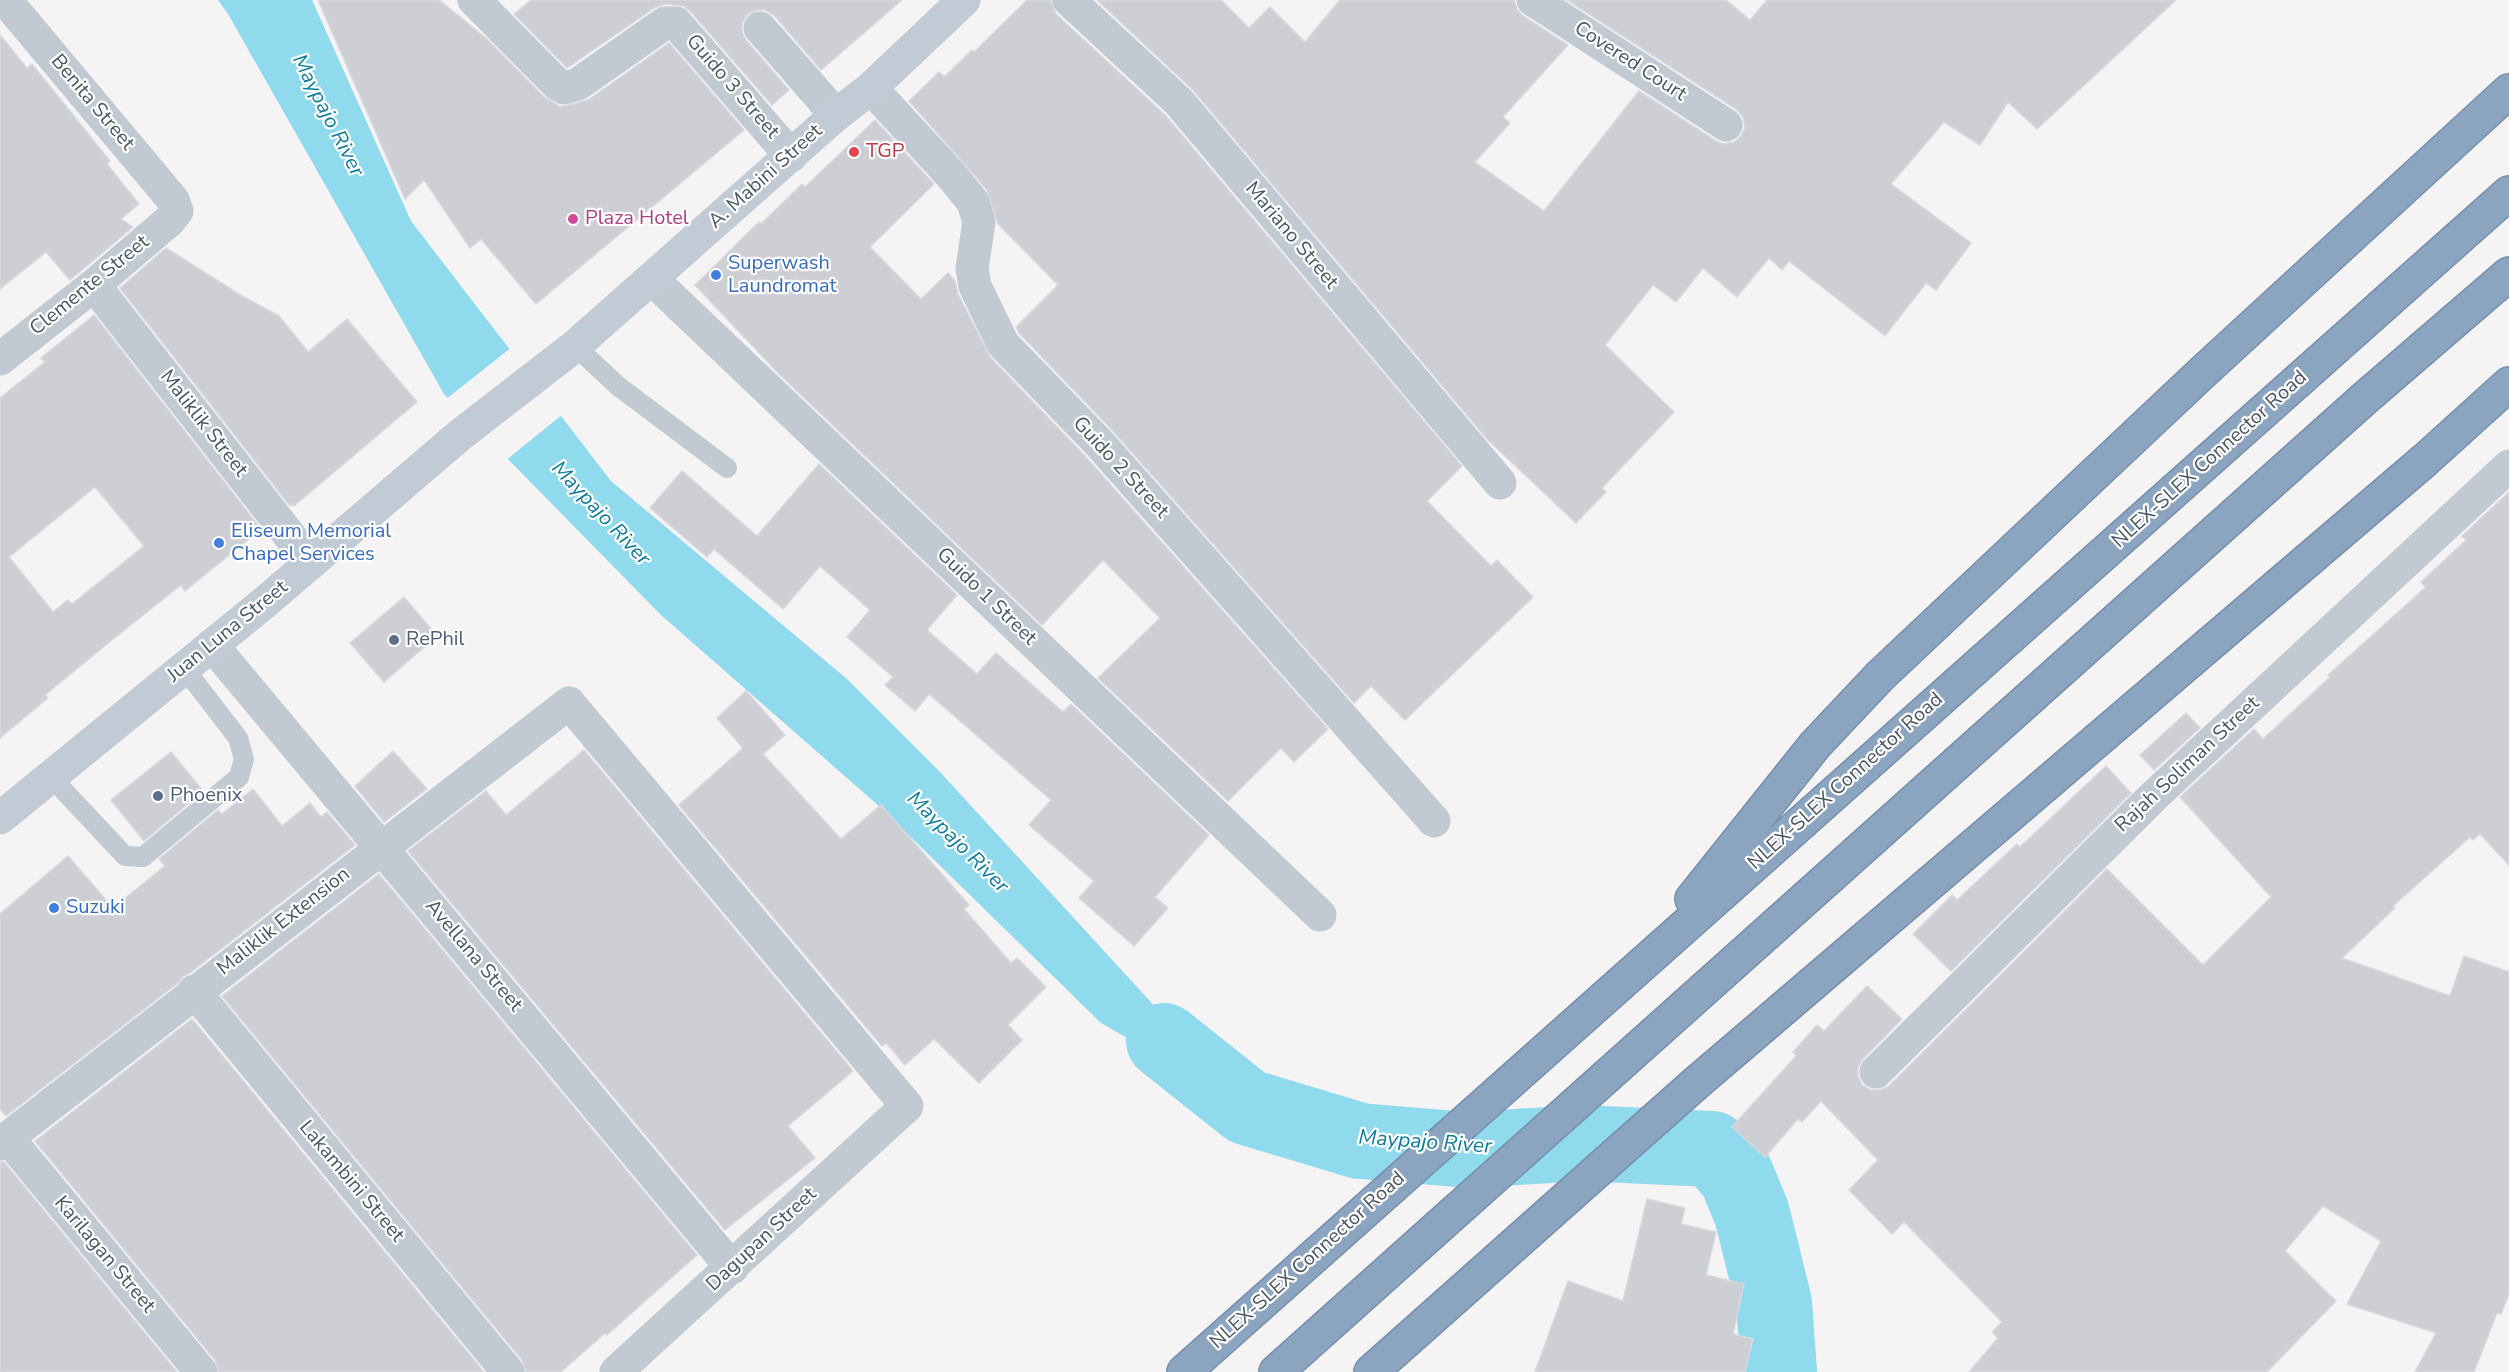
<!DOCTYPE html>
<style>
body{margin:0}
canvas{display:block;background:#f5f3f3}
</style>
<canvas width="2509" height="1372"></canvas>
<script>
const context = document.querySelector('canvas').getContext('2d');
context.lineJoin = 'round';
function fill(path, color) { context.fillStyle = color; context.fill(path, 'evenodd'); }
function stroke(path, color, width, dash) { context.strokeStyle = color; context.lineWidth = width; context.lineCap = dash ? 'butt' : 'round'; context.setLineDash(dash || []); context.stroke(path); }
function label(font, color, halo, rows, align = 'center') {
  context.font = font + ' "Nunito Sans",sans-serif'; context.lineWidth = 4.5; context.setLineDash([]); context.textBaseline = 'middle'; context.strokeStyle = halo; context.fillStyle = color; for (const [text, x, y, turn = 0] of rows) {
    context.save(); context.translate(x, y); context.rotate((+turn || 0) * Math.PI / 180); context.textAlign = isNaN(turn) ? turn : align; if (halo) context.strokeText(text, 0, 0); context.fillText(text, 0, 0); context.restore();
  }
}
fill(new Path2D(`
 M 218,0 L 312,0 L 411,221 L 611,481 L 847,679 L 940,772 L 1247,1107 L 1101,1023 L 880,807 L 661,615 L 444,394 L 228,14 Z`), '#90daee');
fill(new Path2D(`
 M 512,347 L 563,414 L 505,461 L 445,400 Z`), '#f5f3f3');
stroke(new Path2D(`
 M 1164,1041 L 1247,1107 L 1360,1141 L 1469,1150 L 1581,1143 L 1712,1149 L 1736,1175 L 1752,1214 L 1774,1303 L 1779,1372`), '#90daee', 76);
const building = new Path2D(`
 M 318,0 L 439,0 L 486,38 L 544,97 L 561,107 L 588,100 L 669,43 L 744,130 L 536,304 L 481,239 L 470,248 L 424,180 L 405,199 Z
 M 531,0 L 902,0 L 821,70 L 774,15 L 765,10 L 756,10 L 748,14 L 742,23 L 742,32 L 746,40 L 789,90 L 772,105 L 690,11 L 683,6 L 665,4 L 654,8 L 567,68 L 514,14 Z
 M 1027,0 L 1051,0 L 1056,14 L 1165,115 L 1462,466 L 1427,501 L 1491,566 L 1497,560 L 1533,597 L 1405,720 L 1371,686 L 1354,703 L 1113,431 L 1019,333 L 1016,327 L 1058,285 L 998,224 L 987,190 L 909,101 L 939,72 L 944,77 L 972,50 L 974,52 Z
 M 1097,0 L 1221,0 L 1249,28 L 1270,7 L 1305,42 L 1340,0 L 1514,0 L 1517,9 L 1523,16 L 1568,45 L 1503,117 L 1510,123 L 1475,162 L 1544,211 L 1639,91 L 1716,141 L 1724,144 L 1734,142 L 1741,136 L 1745,127 L 1743,117 L 1736,109 L 1567,0 L 1726,0 L 1750,20 L 1767,0 L 2176,0 L 2037,129 L 2008,102 L 1980,145 L 1944,122 L 1891,184 L 1971,243 L 1936,290 L 1926,283 L 1885,336 L 1789,261 L 1782,270 L 1769,258 L 1737,297 L 1703,268 L 1676,302 L 1653,285 L 1605,345 L 1674,412 L 1602,488 L 1606,492 L 1576,523 L 1488,440 L 1193,90 Z
 M 0,35 L 27,68 L 32,64 L 110,161 L 107,164 L 139,204 L 121,219 L 133,227 L 70,280 L 46,252 L 0,289 Z
 M 875,120 L 934,184 L 870,247 L 921,299 L 948,273 L 955,281 L 958,294 L 990,357 L 1085,456 L 1328,729 L 1294,762 L 1281,748 L 1228,801 L 1098,678 L 1160,618 L 1103,560 L 1042,625 L 777,372 L 695,285 L 759,222 L 761,224 L 802,184 L 805,187 Z
 M 166,248 L 242,296 L 279,316 L 308,352 L 347,319 L 417,402 L 294,506 L 292,504 L 290,506 L 120,288 Z
 M 94,315 L 261,529 L 185,591 L 181,585 L 112,640 L 45,695 L 48,698 L 0,738 L 0,398 L 45,362 L 41,358 ZM 95,487 L 144,546 L 72,604 L 68,600 L 53,612 L 9,557 Z
 M 819,464 L 957,595 L 927,630 L 977,674 L 996,653 L 1063,712 L 1071,704 L 1209,835 L 1155,897 L 1168,908 L 1134,946 L 1079,898 L 1094,881 L 1029,825 L 1051,800 L 929,694 L 915,711 L 885,685 L 893,677 L 847,637 L 870,610 L 820,566 L 783,609 L 714,549 L 707,557 L 650,508 L 682,471 L 757,536 Z
 M 2509,492 L 2509,865 L 2480,834 L 2473,840 L 2470,837 L 2393,906 L 2395,908 L 2342,958 L 2450,996 L 2464,956 L 2509,972 L 2509,1294 L 2501,1314 L 2497,1313 L 2474,1372 L 2415,1372 L 2436,1333 L 2347,1304 L 2381,1241 L 2323,1206 L 2285,1251 L 2336,1301 L 2267,1372 L 1969,1372 L 1998,1338 L 1992,1332 L 2002,1322 L 1904,1222 L 1892,1234 L 1849,1190 L 1878,1160 L 1821,1101 L 1802,1122 L 1798,1119 L 1765,1157 L 1732,1127 L 1796,1056 L 1793,1052 L 1817,1025 L 1824,1031 L 1867,986 L 1902,1019 L 1863,1059 L 1858,1067 L 1858,1076 L 1862,1085 L 1871,1090 L 1880,1090 L 1889,1086 L 2107,869 L 2203,965 L 2271,897 L 2180,797 L 2254,729 L 2263,739 L 2330,677 L 2328,675 L 2426,587 L 2421,582 L 2466,540 L 2462,536 Z
 M 404,597 L 437,636 L 384,682 L 350,643 Z
 M 746,691 L 785,735 L 763,754 L 841,839 L 881,805 L 969,905 L 964,909 L 1011,963 L 1017,958 L 1046,987 L 1008,1025 L 1022,1040 L 979,1083 L 934,1039 L 905,1065 L 886,1043 L 882,1046 L 679,805 L 743,748 L 717,718 Z
 M 2186,713 L 2200,728 L 2154,770 L 2140,755 Z
 M 584,750 L 853,1071 L 788,1126 L 815,1158 L 725,1230 L 408,851 L 486,791 L 506,815 Z
 M 393,751 L 427,789 L 384,822 L 355,786 Z
 M 171,752 L 203,791 L 144,841 L 111,800 Z
 M 2106,766 L 2131,793 L 1951,971 L 1913,934 L 1952,895 L 1957,900 L 2017,844 L 2020,847 Z
 M 253,789 L 282,826 L 310,803 L 321,817 L 327,812 L 355,845 L 190,973 L 183,976 L 178,983 L 6,1116 L 0,1109 L 0,914 L 68,856 L 113,908 L 165,866 L 159,859 L 218,810 L 222,814 Z
 M 379,874 L 697,1255 L 607,1335 L 605,1333 L 561,1372 L 526,1372 L 522,1360 L 222,996 Z
 M 192,1019 L 484,1372 L 219,1372 L 215,1360 L 35,1141 Z
 M 0,1162 L 4,1162 L 177,1372 L 0,1372 Z
 M 1647,1199 L 1685,1208 L 1681,1224 L 1716,1232 L 1706,1275 L 1744,1284 L 1733,1334 L 1753,1339 L 1745,1372 L 1535,1372 L 1568,1281 L 1623,1301 Z`);
fill(building, '#cdcfd5');
stroke(building, '#d7d9de', 1.5);
const highway = new Path2D(`
 M 1692,899 L 1815,745 L 1880,676 L 2205,370 L 2509,91
 M 1184,1372 L 2509,193
 M 1276,1372 L 2365,398 L 2509,274
 M 1371,1372 L 1695,1084 L 2425,460 L 2509,384`);
stroke(highway, '#7690ad', 36);
stroke(new Path2D(`
 M 575,346 L 618,386 L 727,468
 M 51,777 L 125,856 L 143,857 L 239,777 L 244,759 L 238,738 L 184,668`), '#c1cad2', 20);
stroke(new Path2D(`
 M 474,0 L 557,84 L 564,88 L 578,84 L 665,23 L 676,23 L 791,156
 M 1069,0 L 1179,102 L 1500,483
 M 1533,0 L 1726,125
 M 0,2 L 8,3 L 173,200 L 177,211 L 169,221 L 94,285 L 0,359
 M 760,28 L 836,115
 M 871,88 L 950,174 L 973,202 L 979,222 L 972,268 L 975,286 L 1003,344 L 1099,443 L 1434,821
 M 652,279 L 1320,915
 M 94,285 L 311,563
 M 212,645 L 732,1268
 M 194,991 L 508,1372
 M 1876,1072 L 2155,795 L 2509,466
 M 8,1138 L 201,1372
 M 0,1144 L 569,703 L 907,1106 L 616,1372`), '#c1cad2', 33);
stroke(new Path2D(`
 M 0,818 L 264,603 L 460,435 L 575,346 L 836,115 L 871,88 L 964,0`), '#c1cbd6', 33);
stroke(highway, '#8ba5c1', 33);
for (const [x, y, r, color] of [
 [854,152,6,"#e0444e"],
 [573,219,6,"#d1479c"],
 [716,275,6,"#3f7fe0"],
 [219,543,6,"#3f7fe0"],
 [394,640,6,"#5c6f8a"],
 [158,796,6,"#5c6f8a"],
 [54,908,6,"#3f7fe0"]
]) { const dot = new Path2D(); dot.arc(x, y, r, 0, 2 * Math.PI); context.fillStyle = color; context.fill(dot); stroke(dot, '#fff', 2); }
label('20px', '#4a5661', '#fff', [
 ["Covered Court",1630,62,33],
 ["Guido 3 Street",732,87,49],
 ["Benita Street",92,103,50],
 ["A. Mabini Street",766,177,-42],
 ["Mariano Street",1291,236,50],
 ["Clemente Street",90,286,-39],
 ["Maliklik Street",203,424,52],
 ["NLEX-SLEX Connector Road",2210,460,-42],
 ["Guido 2 Street",1120,468,47],
 ["Guido 1 Street",986,597,44],
 ["Juan Luna Street",228,632,-39],
 ["Rajah Soliman Street",2188,765,-43],
 ["NLEX-SLEX Connector Road",1846,782,-42],
 ["Maliklik Extension",284,922,-38],
 ["Avellana Street",473,956,50],
 ["Lakambini Street",351,1182,50],
 ["Dagupan Street",762,1240,-43],
 ["Karilagan Street",104,1255,50],
 ["NLEX-SLEX Connector Road",1308,1261,-42]
]);
label('20px', '#be3a42', '#fff', [
 ["TGP",866,152]
], 'left');
label('20px', '#b23c85', '#fff', [
 ["Plaza Hotel",585,219]
], 'left');
label('20px', '#366cbe', '#fff', [
 ["Superwash",728,264],
 ["Laundromat",728,287],
 ["Eliseum Memorial",231,532],
 ["Chapel Services",231,555],
 ["Suzuki",66,908]
], 'left');
label('20px', '#4e5e75', '#fff', [
 ["RePhil",406,640],
 ["Phoenix",170,796]
], 'left');
label('italic 21px', '#0c7c9b', '#fff', [
 ["Maypajo River",327,116,63],
 ["Maypajo River",600,514,47],
 ["Maypajo River",957,843,45],
 ["Maypajo River",1425,1143,4]
]);
</script>
